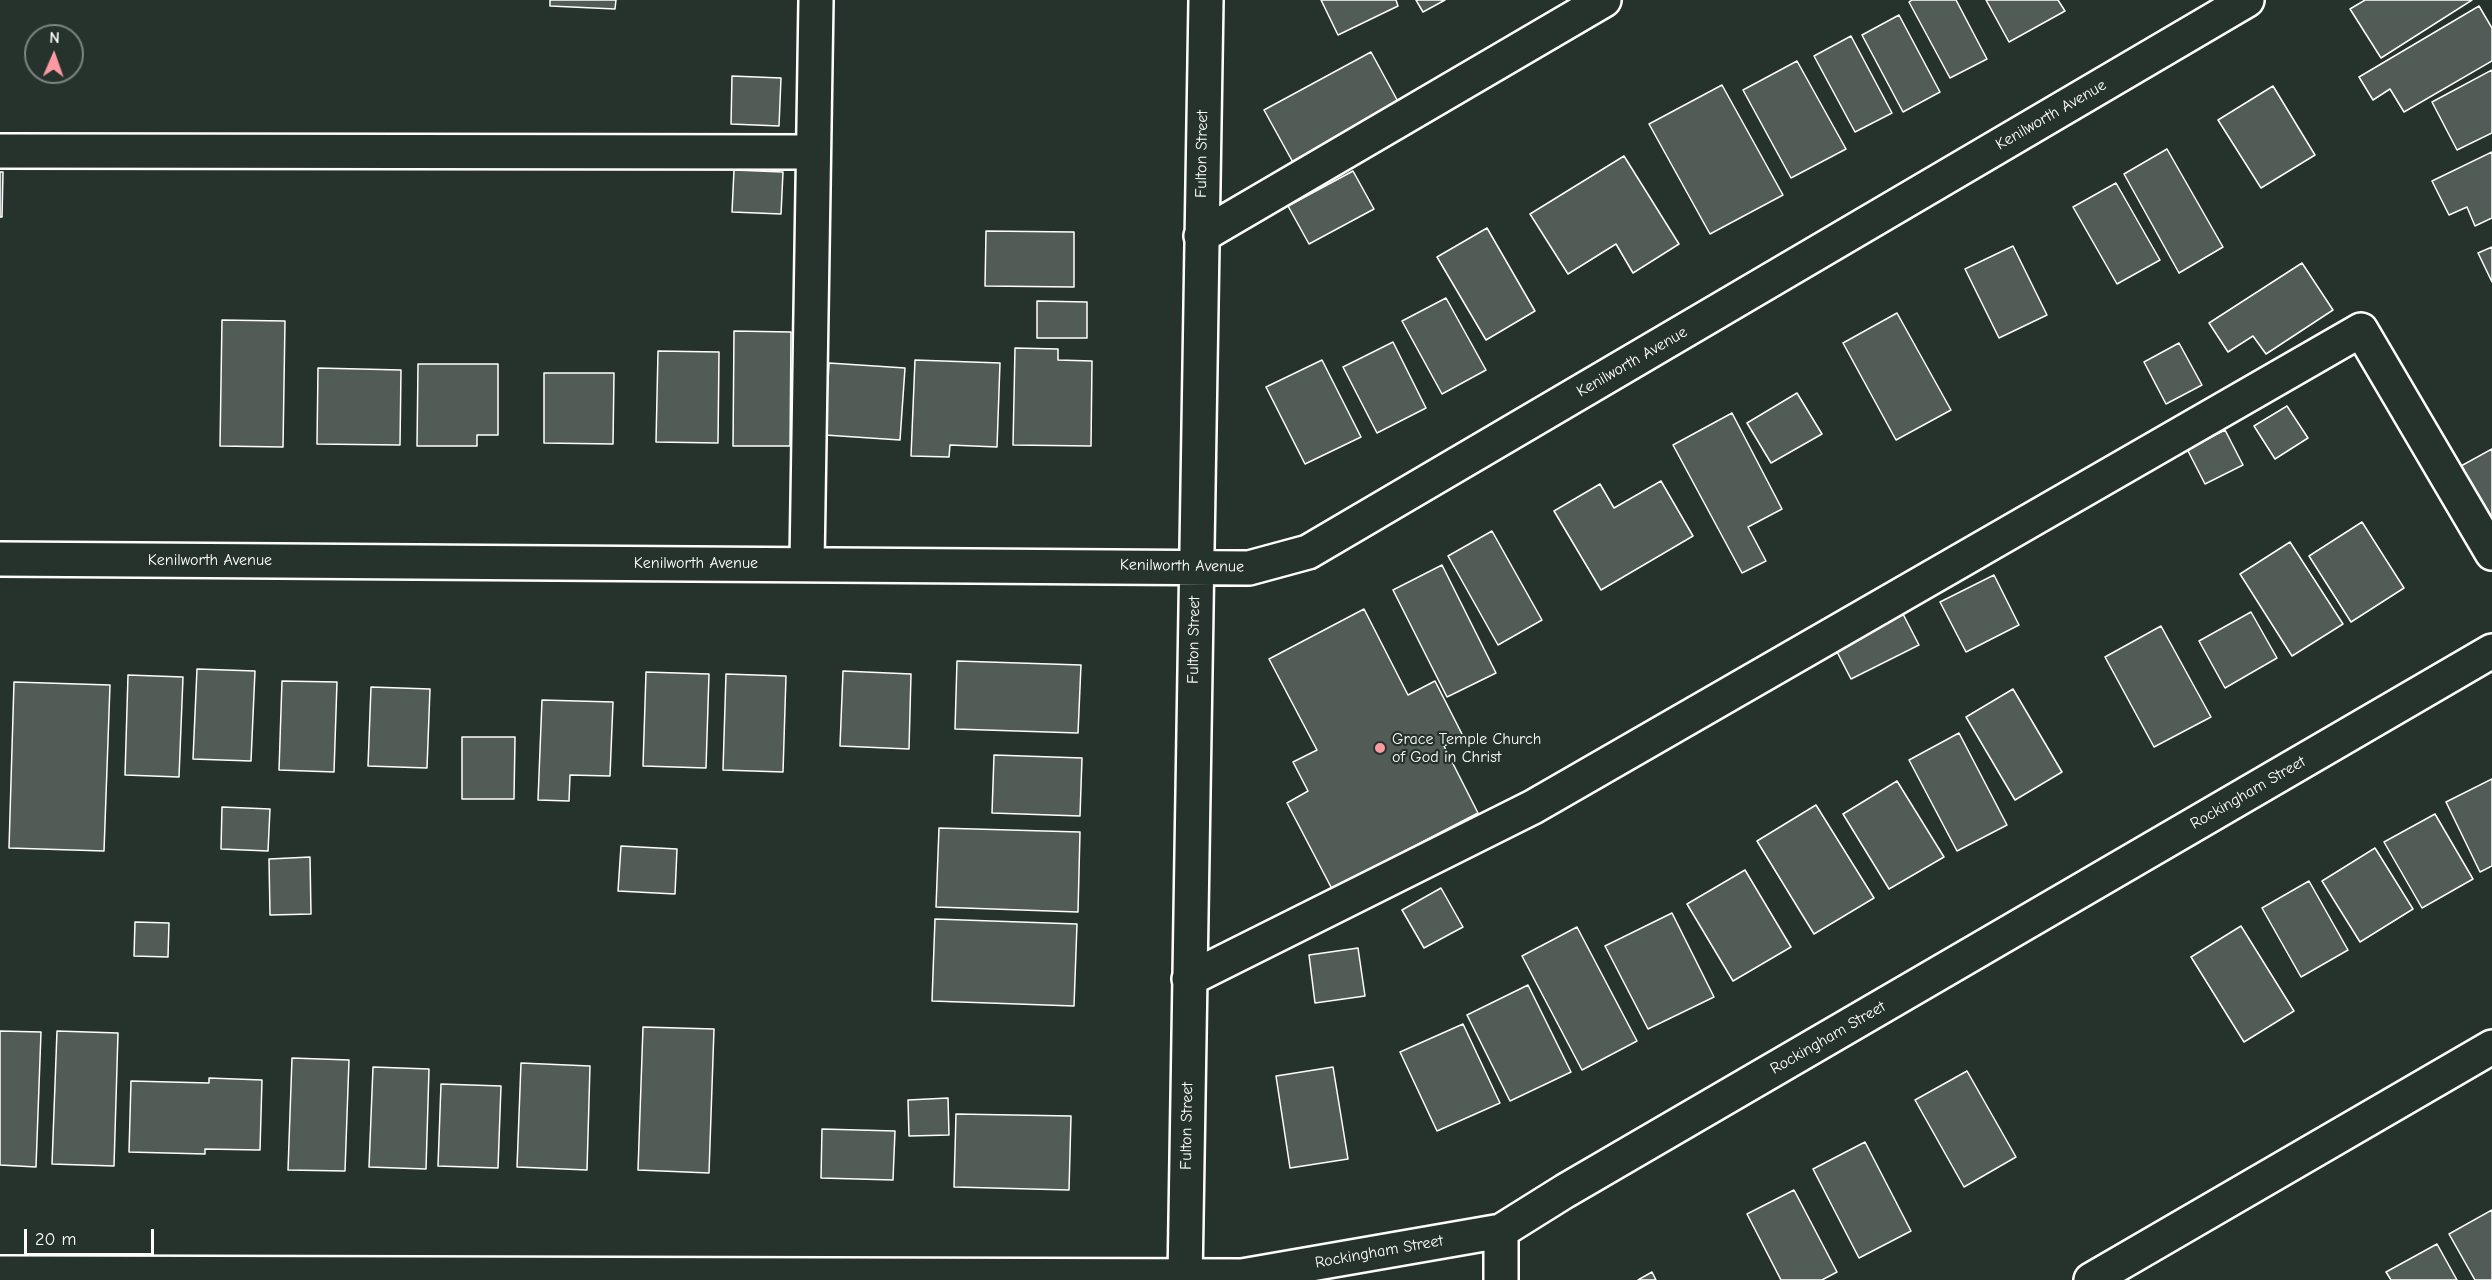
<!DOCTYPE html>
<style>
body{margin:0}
#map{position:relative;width:2492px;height:1280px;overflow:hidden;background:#26332d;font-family:"Comic Neue",sans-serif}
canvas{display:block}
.north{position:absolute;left:24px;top:24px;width:60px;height:60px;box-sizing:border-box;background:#26332d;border:2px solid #7d8581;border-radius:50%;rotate:2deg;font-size:16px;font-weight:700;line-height:24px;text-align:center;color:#fff}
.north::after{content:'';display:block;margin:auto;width:21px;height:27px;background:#ff9aa2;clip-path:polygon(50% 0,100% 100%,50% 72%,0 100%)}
.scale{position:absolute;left:24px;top:1229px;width:130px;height:27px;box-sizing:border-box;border:3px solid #fff;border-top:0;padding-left:8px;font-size:18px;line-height:21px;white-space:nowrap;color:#fff;-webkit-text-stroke:4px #26332d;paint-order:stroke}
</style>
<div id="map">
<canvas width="2492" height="1280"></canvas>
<div class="north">N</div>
<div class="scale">20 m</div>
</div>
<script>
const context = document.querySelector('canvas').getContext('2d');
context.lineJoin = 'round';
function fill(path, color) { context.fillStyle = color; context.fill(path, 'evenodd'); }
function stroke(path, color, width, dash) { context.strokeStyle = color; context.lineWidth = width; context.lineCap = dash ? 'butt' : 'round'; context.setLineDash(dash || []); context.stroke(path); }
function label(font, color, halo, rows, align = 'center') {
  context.font = font + ' "Comic Neue",sans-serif'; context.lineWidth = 4.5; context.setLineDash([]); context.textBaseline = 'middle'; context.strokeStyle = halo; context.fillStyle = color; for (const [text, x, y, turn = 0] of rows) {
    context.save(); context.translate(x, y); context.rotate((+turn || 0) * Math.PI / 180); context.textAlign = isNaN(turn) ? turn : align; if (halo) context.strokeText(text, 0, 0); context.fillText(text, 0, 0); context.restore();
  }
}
const building = new Path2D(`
 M 550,0 L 616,0 L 615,9 L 550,6 Z
 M 1321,0 L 1396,0 L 1398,6 L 1338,35 Z
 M 1416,0 L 1445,0 L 1423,12 Z
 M 1912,0 L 1956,0 L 1987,59 L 1950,78 L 1909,2 Z
 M 1986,0 L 2058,0 L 2065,11 L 2009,42 Z
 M 2365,0 L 2472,0 L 2381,58 L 2350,9 Z
 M 2479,6 L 2492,28 L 2492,61 L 2404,112 L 2390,89 L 2373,100 L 2359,77 Z
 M 1899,15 L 1940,92 L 1903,112 L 1862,35 Z
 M 1851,36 L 1892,113 L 1855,132 L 1814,56 Z
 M 1371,52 L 1401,107 L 1295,166 L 1264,110 Z
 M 1797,61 L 1846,149 L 1791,178 L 1743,90 Z
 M 2492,70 L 2492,133 L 2457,150 L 2432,102 Z
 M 732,76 L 781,78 L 779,126 L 731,124 Z
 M 1722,85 L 1783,195 L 1710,234 L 1649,124 Z
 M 2273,86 L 2315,155 L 2261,188 L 2218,120 Z
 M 2167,149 L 2223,247 L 2179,273 L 2124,174 Z
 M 2492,152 L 2492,218 L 2475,226 L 2467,207 L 2449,215 L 2432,181 Z
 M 1624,156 L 1679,244 L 1633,273 L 1616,244 L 1568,274 L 1530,214 Z
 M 734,170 L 783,172 L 781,214 L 732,212 Z
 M 1353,171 L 1374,209 L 1309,244 L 1288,206 Z
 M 0,172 L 3,172 L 2,217 L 0,217 Z
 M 2116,183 L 2160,260 L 2117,284 L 2073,207 Z
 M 1487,228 L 1535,311 L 1486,340 L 1437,257 Z
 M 986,231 L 1074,232 L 1074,287 L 985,286 Z
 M 2013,246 L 2047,315 L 1999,338 L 1965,269 Z
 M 2492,247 L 2492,282 L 2478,253 Z
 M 2302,263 L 2333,310 L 2266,354 L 2253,336 L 2228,352 L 2209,323 Z
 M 1446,298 L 1486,370 L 1442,394 L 1402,321 Z
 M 1037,301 L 1087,302 L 1087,338 L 1037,338 Z
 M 1897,313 L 1951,410 L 1896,440 L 1843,343 Z
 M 222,320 L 285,321 L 283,447 L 220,446 Z
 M 734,331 L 791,332 L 790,446 L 733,446 Z
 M 1393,342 L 1426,408 L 1377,433 L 1343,367 Z
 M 2179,343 L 2202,385 L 2166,404 L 2144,362 Z
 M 1015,348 L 1058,349 L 1058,360 L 1092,361 L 1091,446 L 1013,445 Z
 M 658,351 L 719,352 L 718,443 L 656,442 Z
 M 915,360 L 1000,363 L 997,447 L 950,445 L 949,457 L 911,456 Z
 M 1322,360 L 1361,437 L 1305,464 L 1266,387 Z
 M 829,363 L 905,368 L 900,440 L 825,435 Z
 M 418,364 L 498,364 L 498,435 L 477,435 L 477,446 L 417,446 Z
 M 318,368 L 401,370 L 400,445 L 317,444 Z
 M 544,373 L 614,373 L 613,444 L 544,443 Z
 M 1797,393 L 1822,434 L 1771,463 L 1747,423 Z
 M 2287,406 L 2308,438 L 2275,459 L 2254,426 Z
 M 1732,413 L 1782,509 L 1748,527 L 1766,561 L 1742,573 L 1673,445 Z
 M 2225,430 L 2243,465 L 2205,484 L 2187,449 Z
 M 2492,449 L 2492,521 L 2461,466 Z
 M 1661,481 L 1693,536 L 1601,590 L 1554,511 L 1600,484 L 1614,508 Z
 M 2362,522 L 2404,588 L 2351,622 L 2309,556 Z
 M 1492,531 L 1542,620 L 1498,645 L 1448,556 Z
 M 2290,542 L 2343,624 L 2292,656 L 2240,574 Z
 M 1442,565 L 1496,673 L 1447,697 L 1393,590 Z
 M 1994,575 L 2019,625 L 1966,652 L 1940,602 Z
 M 1364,609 L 1408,695 L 1435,681 L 1463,736 L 1444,746 L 1478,813 L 1332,889 L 1287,803 L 1308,791 L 1293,762 L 1317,750 L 1269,659 Z
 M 2251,612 L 2277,658 L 2225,688 L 2199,641 Z
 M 1903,614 L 1919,645 L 1851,679 L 1835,648 Z
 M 2161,626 L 2211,717 L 2154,747 L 2105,657 Z
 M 957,661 L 1081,665 L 1078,733 L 955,729 Z
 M 197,669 L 255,671 L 251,761 L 193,759 Z
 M 843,671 L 911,674 L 909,749 L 840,746 Z
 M 646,672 L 709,674 L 706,768 L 643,766 Z
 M 726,674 L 786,676 L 783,772 L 723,770 Z
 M 128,675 L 183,677 L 179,777 L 125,775 Z
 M 282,681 L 337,682 L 334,772 L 279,770 Z
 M 14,682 L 110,685 L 104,851 L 9,848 Z
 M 371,687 L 430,689 L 427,768 L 368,766 Z
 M 2013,689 L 2062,772 L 2015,800 L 1966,717 Z
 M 542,700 L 613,702 L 610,776 L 570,775 L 569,801 L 538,800 Z
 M 1959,733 L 2007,825 L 1957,851 L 1909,760 Z
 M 462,737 L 515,737 L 514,799 L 462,799 Z
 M 994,755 L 1082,758 L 1080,816 L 992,813 Z
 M 2492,779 L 2492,866 L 2480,872 L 2446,802 Z
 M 1897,781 L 1944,857 L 1889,889 L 1843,814 Z
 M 1816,805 L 1874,898 L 1814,934 L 1757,841 Z
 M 222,807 L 270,809 L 268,851 L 221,849 Z
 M 2435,814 L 2473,879 L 2422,908 L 2384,842 Z
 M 939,828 L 1080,832 L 1078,912 L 936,907 Z
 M 621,846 L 677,849 L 675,894 L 618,891 Z
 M 2375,848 L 2413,909 L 2360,942 L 2322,881 Z
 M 310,857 L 311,914 L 270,915 L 269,859 Z
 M 1745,870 L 1791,947 L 1733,981 L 1687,904 Z
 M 2309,881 L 2348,950 L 2301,977 L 2262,908 Z
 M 1441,888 L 1463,927 L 1424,948 L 1402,910 Z
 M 1672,913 L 1714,997 L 1648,1029 L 1605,946 Z
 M 935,919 L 1077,924 L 1074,1006 L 932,1001 Z
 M 135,922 L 169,923 L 168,957 L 134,956 Z
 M 2241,926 L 2294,1011 L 2244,1042 L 2191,957 Z
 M 1577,927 L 1637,1041 L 1582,1070 L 1522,956 Z
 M 1358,948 L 1365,996 L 1315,1003 L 1309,955 Z
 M 1528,985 L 1571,1072 L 1510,1101 L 1467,1015 Z
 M 1463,1024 L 1500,1103 L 1437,1131 L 1400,1052 Z
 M 643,1027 L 714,1029 L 709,1173 L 638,1170 Z
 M 0,1031 L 41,1032 L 36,1167 L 0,1165 Z
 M 57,1031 L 118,1033 L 114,1166 L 52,1164 Z
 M 292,1058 L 349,1060 L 345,1171 L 288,1170 Z
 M 521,1063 L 590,1066 L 587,1170 L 517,1167 Z
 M 373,1067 L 429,1069 L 426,1169 L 369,1167 Z
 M 1333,1067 L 1348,1159 L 1290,1168 L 1276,1076 Z
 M 1967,1071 L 2016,1157 L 1964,1187 L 1915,1100 Z
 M 209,1078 L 262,1080 L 260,1150 L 205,1149 L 205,1154 L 129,1152 L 131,1081 L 209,1083 Z
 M 441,1084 L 501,1086 L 498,1168 L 438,1166 Z
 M 948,1098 L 949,1135 L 909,1136 L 908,1100 Z
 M 956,1114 L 1071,1116 L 1069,1190 L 954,1187 Z
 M 822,1129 L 895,1131 L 893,1180 L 821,1178 Z
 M 1865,1142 L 1911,1231 L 1859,1258 L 1813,1169 Z
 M 1794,1190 L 1837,1272 L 1822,1280 L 1781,1280 L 1747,1214 Z
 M 2492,1210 L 2492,1280 L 2475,1280 L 2449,1234 Z
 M 2437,1244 L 2457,1280 L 2391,1280 L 2386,1272 Z
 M 1652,1272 L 1656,1280 L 1638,1280 Z`);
fill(building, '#515c57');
stroke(building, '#fff', 1.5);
const minor = new Path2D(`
 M 0,151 L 813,152
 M 1201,236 L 1604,0
 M 0,559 L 1249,568 L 1308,552 L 2247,0
 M 807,563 L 816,0
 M 1189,979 L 1533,807 L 2361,330 L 2492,553
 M 0,1273 L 1242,1276 L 1501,1231 L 1565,1191 L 2492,651
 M 1185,1280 L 1206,0
 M 1501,1280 L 1501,1231
 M 2091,1280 L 2492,1047`);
stroke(minor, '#fff', 38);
stroke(minor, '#26332d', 33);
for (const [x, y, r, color] of [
 [1380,748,6,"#ff9aa2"]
]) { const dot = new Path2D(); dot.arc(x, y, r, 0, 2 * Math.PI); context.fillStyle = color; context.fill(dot); stroke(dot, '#26332d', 2); }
label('16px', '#fff', '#26332d', [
 ["Kenilworth Avenue",2051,115,-30],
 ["Fulton Street",1202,154,-89],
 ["Kenilworth Avenue",1632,362,-30],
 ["Kenilworth Avenue",210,560],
 ["Kenilworth Avenue",696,563],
 ["Kenilworth Avenue",1182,566,1],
 ["Fulton Street",1194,640,-89],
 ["Rockingham Street",2248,793,-30],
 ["Rockingham Street",1828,1038,-30],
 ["Fulton Street",1187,1126,-89],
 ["Rockingham Street",1379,1252,-10]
]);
label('16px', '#fff', '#26332d', [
 ["Grace Temple Church",1392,739],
 ["of God in Christ",1392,757]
], 'left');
</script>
